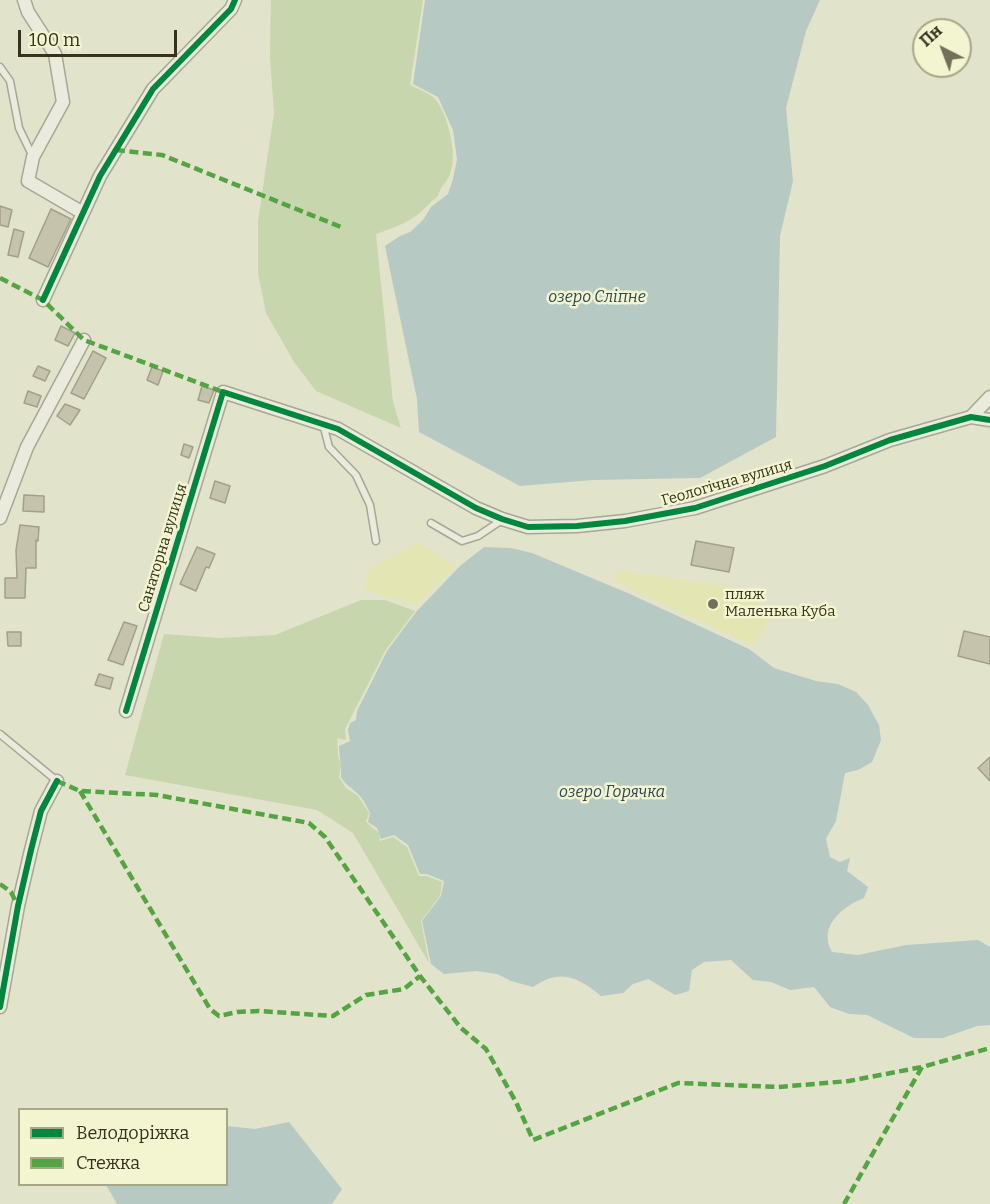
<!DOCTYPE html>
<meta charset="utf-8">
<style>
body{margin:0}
#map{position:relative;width:990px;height:1204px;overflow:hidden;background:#e2e3cb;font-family:Bitter,serif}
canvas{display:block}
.legend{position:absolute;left:18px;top:1108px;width:210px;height:78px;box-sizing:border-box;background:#f3f5d0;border:2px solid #a7a788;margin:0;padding:8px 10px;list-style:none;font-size:18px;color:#36321d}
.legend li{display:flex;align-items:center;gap:12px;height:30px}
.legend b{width:30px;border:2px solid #a7a788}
.north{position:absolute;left:912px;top:18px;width:60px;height:60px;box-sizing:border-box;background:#f3f5d0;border:2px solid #a7a788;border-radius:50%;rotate:318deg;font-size:16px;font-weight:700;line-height:24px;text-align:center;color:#36321d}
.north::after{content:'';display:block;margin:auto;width:21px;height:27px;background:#72705a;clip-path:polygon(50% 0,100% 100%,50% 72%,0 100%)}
.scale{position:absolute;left:18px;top:30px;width:159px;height:27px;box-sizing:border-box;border:3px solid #36321d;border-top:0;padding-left:8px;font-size:18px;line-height:21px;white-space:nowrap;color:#36321d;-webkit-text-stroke:4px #f3f5d0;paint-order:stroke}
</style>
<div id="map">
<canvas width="990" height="1204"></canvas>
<ul class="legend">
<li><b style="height:8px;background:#00873e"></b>Велодоріжка</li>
<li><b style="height:8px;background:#53a541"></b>Стежка</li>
</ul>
<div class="north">Пн</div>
<div class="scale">100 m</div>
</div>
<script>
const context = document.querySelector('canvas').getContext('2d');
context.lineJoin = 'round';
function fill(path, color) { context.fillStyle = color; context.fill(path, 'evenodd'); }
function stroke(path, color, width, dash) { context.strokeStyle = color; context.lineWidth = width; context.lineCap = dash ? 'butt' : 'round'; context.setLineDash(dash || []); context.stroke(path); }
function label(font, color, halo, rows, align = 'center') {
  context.font = font + ' Bitter,serif'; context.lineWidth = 5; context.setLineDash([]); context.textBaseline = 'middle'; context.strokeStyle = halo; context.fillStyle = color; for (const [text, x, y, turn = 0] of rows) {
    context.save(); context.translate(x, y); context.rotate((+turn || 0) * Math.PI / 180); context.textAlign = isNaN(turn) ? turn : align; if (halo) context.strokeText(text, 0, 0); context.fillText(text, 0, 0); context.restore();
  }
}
fill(new Path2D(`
 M 271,0 L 423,0 L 410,85 C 417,89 430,93 435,99 C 447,112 456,150 452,167 C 450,181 440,185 438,196 C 430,202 424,210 416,216 C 403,225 390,229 376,234 L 393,402 L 401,428 L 316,391 L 294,362 L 266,313 L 258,273 L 258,221 L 274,113 L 270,57 Z
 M 361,600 L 385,600 L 415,611 L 385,651 L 345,729 L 346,740 L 337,738 L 338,756 L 341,765 L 339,777 L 346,788 L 358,796 L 369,813 L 366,822 L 379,833 L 380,841 L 393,837 L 407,847 L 419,876 L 427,876 L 442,882 L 440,896 L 421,921 L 429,963 L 353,833 L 317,810 L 125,775 L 164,634 L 220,638 L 275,635 Z`), '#c8d6ad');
fill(new Path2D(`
 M 419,542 L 456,566 L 416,605 L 364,590 L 369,569 Z
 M 617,570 L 752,590 L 771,619 L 753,646 L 616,582 Z`), '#e3e6b2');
fill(new Path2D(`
 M 425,0 L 820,0 L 806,31 L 786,108 L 793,181 L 780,236 L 776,437 L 700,478 L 593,480 L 520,486 L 419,432 L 417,399 L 385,246 L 400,236 L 410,232 L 423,220 L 431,207 L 448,194 L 453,179 L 457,159 L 453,130 L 438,97 L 413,84 Z
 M 484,547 L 511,548 L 532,553 L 630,594 L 749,649 L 774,668 L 816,681 L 838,684 L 856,692 L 868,705 L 879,725 L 881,740 L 872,762 L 858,770 L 845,773 L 836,821 L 826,839 L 830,857 L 840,862 L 850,858 L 847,871 L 868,887 L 864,898 C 843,906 817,927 832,952 L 858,955 L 906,945 L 978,940 L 990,947 L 990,1025 L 977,1026 L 943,1038 L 914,1038 L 867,1015 L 849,1014 L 830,1007 L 814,987 L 790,990 L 771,982 L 753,980 L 731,960 L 704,962 L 692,970 L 689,991 L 675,995 L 648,979 L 633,984 L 623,993 L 601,996 C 578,977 560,968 533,987 L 511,981 L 497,974 L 476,971 L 444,974 L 431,964 L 422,921 L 441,896 L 444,881 L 427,874 L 420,874 L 408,845 L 394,835 L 381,839 L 377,828 L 368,822 L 370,813 C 367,807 364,800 359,795 C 352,788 346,786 341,777 C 342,766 339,757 339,746 L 350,741 L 348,730 L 350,723 L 356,720 L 357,711 L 387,651 L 416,612 L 460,566 Z
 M 289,1122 L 342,1189 L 332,1204 L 117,1204 L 106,1185 L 226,1184 L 227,1126 L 255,1129 Z`), '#b7c9c3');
const building = new Path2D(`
 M 0,206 L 12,210 L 8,227 L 0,225 Z
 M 51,209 L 71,219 L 48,267 L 29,258 Z
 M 14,229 L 24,232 L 18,257 L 8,255 Z
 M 61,326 L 75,333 L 68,346 L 55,340 Z
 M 93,351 L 106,358 L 84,399 L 71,393 Z
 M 38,366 L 50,371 L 45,381 L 33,376 Z
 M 152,367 L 163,371 L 158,385 L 147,380 Z
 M 202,386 L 214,390 L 209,403 L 198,400 Z
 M 28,391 L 41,396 L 37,407 L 24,403 Z
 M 65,404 L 80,410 L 70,425 L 57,416 Z
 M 184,444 L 193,447 L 189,458 L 181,455 Z
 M 215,481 L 230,486 L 225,503 L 210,498 Z
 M 24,495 L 44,496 L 44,512 L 23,511 Z
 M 20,525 L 39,527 L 38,541 L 36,540 L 36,568 L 26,568 L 25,598 L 5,598 L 5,578 L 17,578 L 16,550 Z
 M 696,541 L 734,548 L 729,572 L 691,565 Z
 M 197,547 L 215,554 L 209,568 L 206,567 L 196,591 L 180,584 Z
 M 124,622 L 137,626 L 123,665 L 108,660 Z
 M 964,631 L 990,637 L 990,664 L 958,656 Z
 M 7,632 L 21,632 L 21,646 L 8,646 Z
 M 99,674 L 113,678 L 110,689 L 95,685 Z
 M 990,757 L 990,781 L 978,768 Z`);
fill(building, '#c6c3ac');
stroke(building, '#a29f8b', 1.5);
const service = new Path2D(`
 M 0,67 L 10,81 L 19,128 L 33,157
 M 323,424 L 329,447 L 356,475 L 370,505 L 376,541
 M 431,523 L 462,541 L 478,536 L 502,520
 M 0,734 L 57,781`);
const minor = new Path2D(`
 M 24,0 L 28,12 L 55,54 L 63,102 L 33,157 L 28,181 L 83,213
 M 43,300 L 100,176 L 153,89 L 231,9 L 235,0
 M 971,417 L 990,397
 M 0,518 L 27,447 L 84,340
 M 126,711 L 223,392 L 338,429 L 476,508 L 502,519 L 528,527 L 577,526 L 625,521 L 695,508 L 825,466 L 890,440 L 971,417 L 990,420
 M 0,1007 L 18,906 L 31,850 L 41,811 L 57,781`);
stroke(service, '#a8a795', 9);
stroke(minor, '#a8a795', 15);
stroke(service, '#eaebdd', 6);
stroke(minor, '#eaebdd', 12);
stroke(new Path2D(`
 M 116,150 L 162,155 L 341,227
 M 0,278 L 43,300 L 84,340 L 223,392
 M 57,781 L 80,791 L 157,795 L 309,823 L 325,837 L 420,976 L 461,1028 L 486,1049 L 516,1102 L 533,1140 L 678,1083 L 778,1087 L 849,1081 L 922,1067
 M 80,791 L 210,1009 L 219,1016 L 237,1012 L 259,1011 L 333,1016 L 366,995 L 404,989 L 420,976
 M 0,884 L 11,892 L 18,906
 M 844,1204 L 922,1067 L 990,1048`), '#53a541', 4.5, [9, 4.5]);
stroke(new Path2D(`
 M 43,300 L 100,176 L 153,89 L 231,9 L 235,0
 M 126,711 L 223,392 L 338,429 L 476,508 L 502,519 L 528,527 L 577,526 L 625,521 L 695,508 L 825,466 L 890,440 L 971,417 L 990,420
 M 0,1007 L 18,906 L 31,850 L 41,811 L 57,781`), '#00873e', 6);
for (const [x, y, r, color] of [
 [713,604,6,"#72705a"]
]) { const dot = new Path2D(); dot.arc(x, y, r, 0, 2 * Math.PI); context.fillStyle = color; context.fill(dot); stroke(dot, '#f3f5d0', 2); }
label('15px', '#36321d', '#f3f5d0', [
 ["Геологічна вулиця",727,483,-16],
 ["Санаторна вулиця",163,548,-73]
]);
label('15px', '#36321d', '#f3f5d0', [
 ["пляж",725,595],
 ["Маленька Куба",725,612]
], 'left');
label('italic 16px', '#2c4a56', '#f3f5d0', [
 ["озеро Сліпне",597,298],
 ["озеро Горячка",612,793]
]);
</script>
